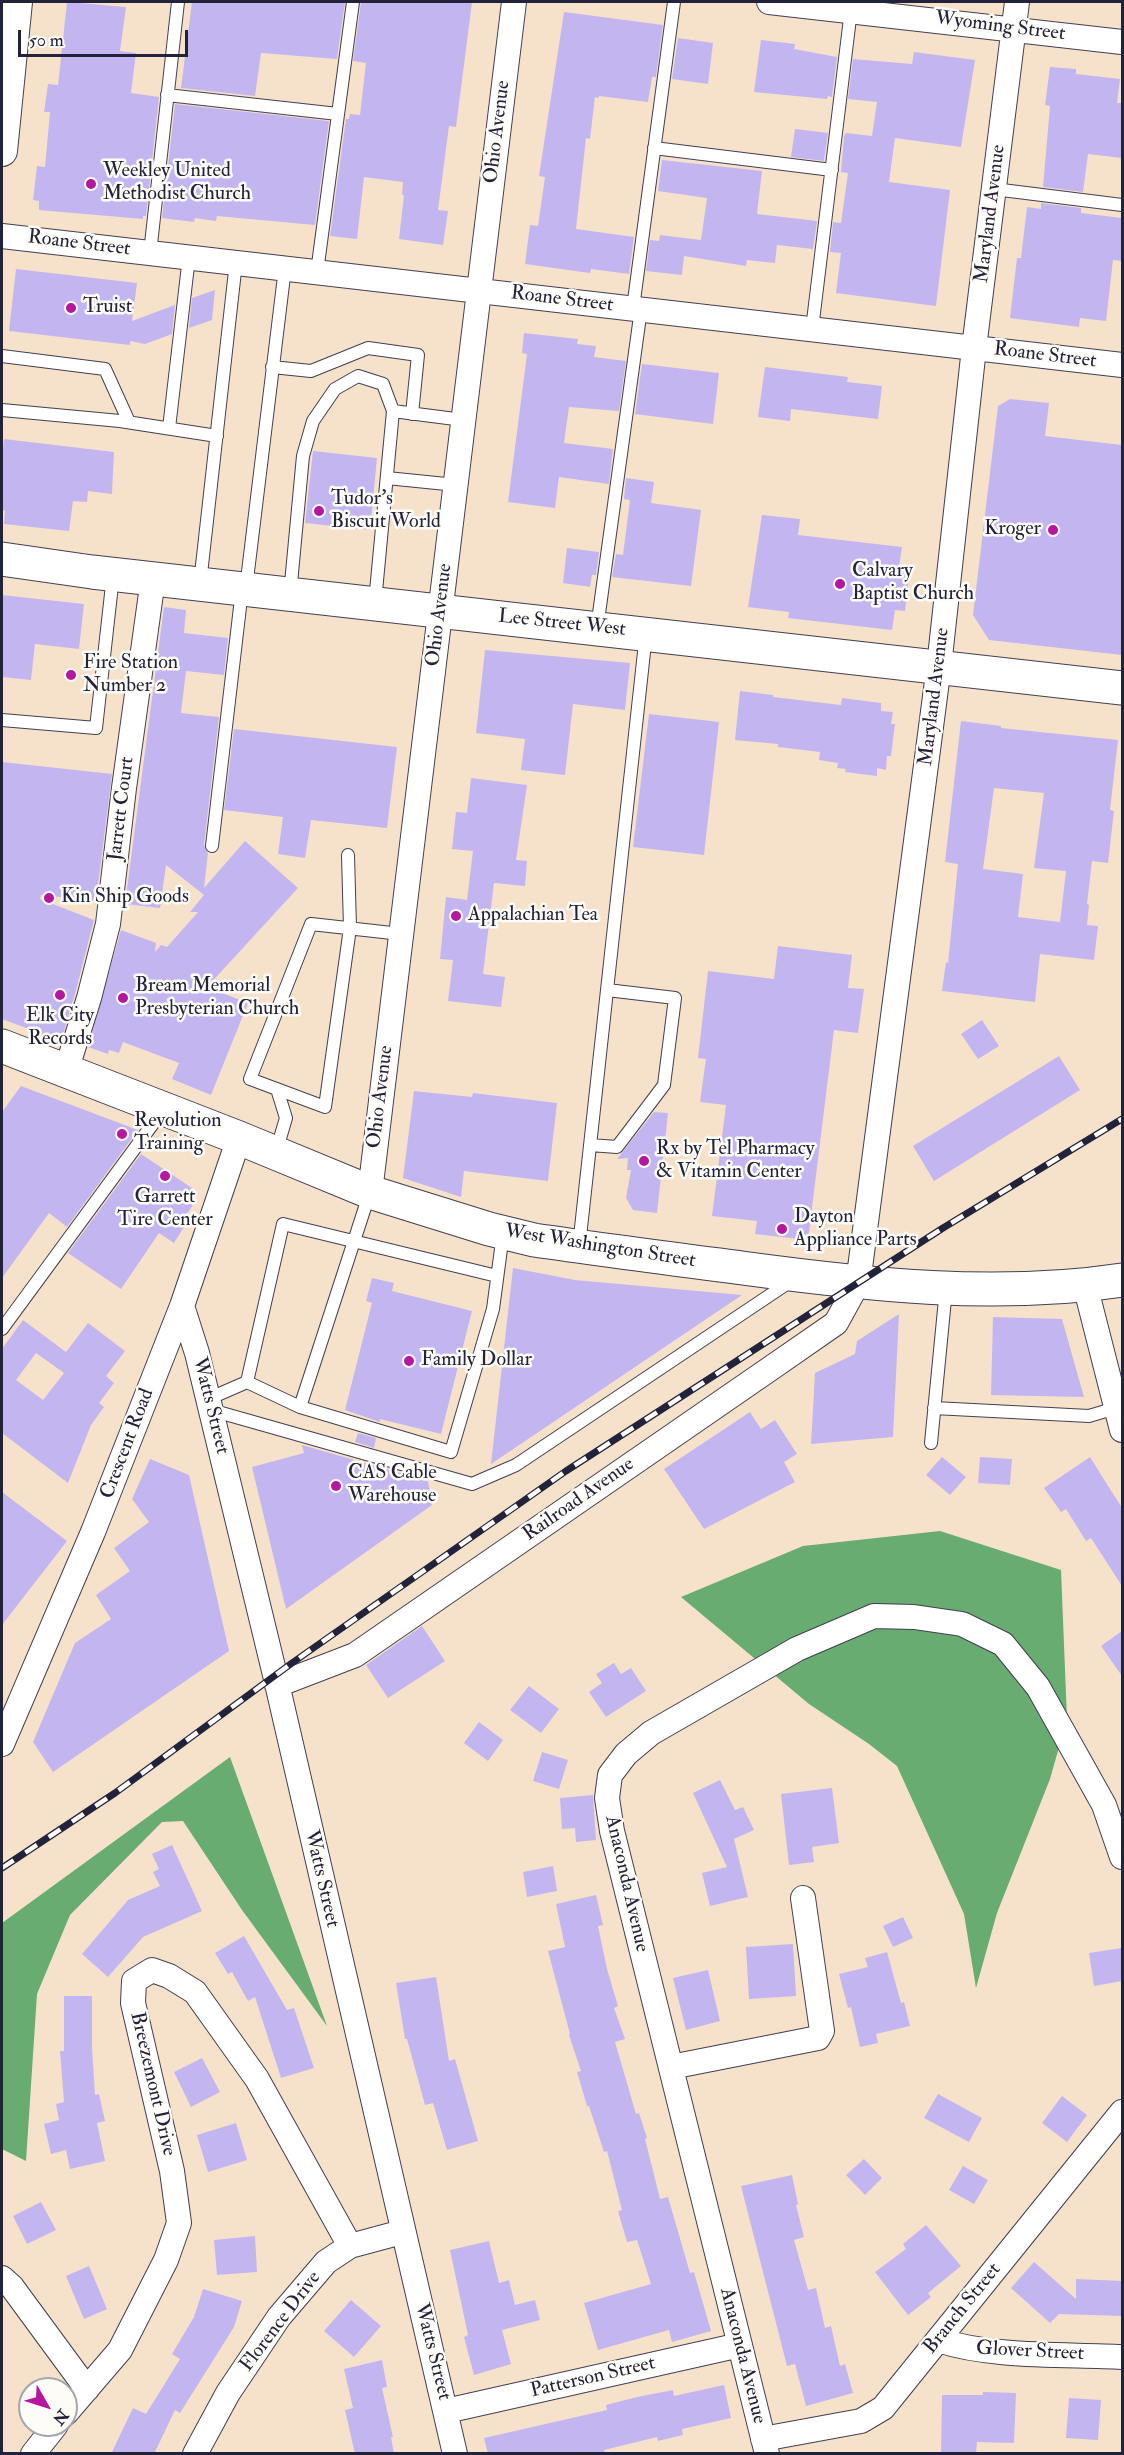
<!DOCTYPE html>
<style>
body{margin:0}
#map{position:relative;width:1124px;height:2455px;overflow:hidden;background:#f6e2cb;font-family:"IM FELL Double Pica",serif}
canvas{display:block}
.frame{position:absolute;inset:0;border:3px solid #22223b;pointer-events:none}
.north{position:absolute;left:18px;top:2377px;width:60px;height:60px;box-sizing:border-box;background:#fdfcf7;border:2px solid #a5a5ac;border-radius:50%;rotate:129deg;font-size:16px;font-weight:700;line-height:24px;text-align:center;color:#22223b}
.north::after{content:'';display:block;margin:auto;width:21px;height:27px;background:#b5179e;clip-path:polygon(50% 0,100% 100%,50% 72%,0 100%)}
.scale{position:absolute;left:18px;top:30px;width:170px;height:27px;box-sizing:border-box;border:3px solid #22223b;border-top:0;padding-left:8px;font-size:18px;line-height:21px;white-space:nowrap;color:#22223b;-webkit-text-stroke:4px #fdfcf7;paint-order:stroke}
</style>
<div id="map">
<canvas width="1124" height="2455"></canvas>
<div class="frame"></div>
<div class="north">N</div>
<div class="scale">50 m</div>
</div>
<script>
const context = document.querySelector('canvas').getContext('2d');
context.lineJoin = 'round';
function fill(path, color) { context.fillStyle = color; context.fill(path, 'evenodd'); }
function stroke(path, color, width, dash) { context.strokeStyle = color; context.lineWidth = width; context.lineCap = dash ? 'butt' : 'round'; context.setLineDash(dash || []); context.stroke(path); }
function label(font, color, halo, rows, align = 'center') {
  context.font = font + ' "IM FELL Double Pica",serif'; context.lineWidth = 5; context.setLineDash([]); context.textBaseline = 'middle'; context.strokeStyle = halo; context.fillStyle = color; for (const [text, x, y, turn = 0] of rows) {
    context.save(); context.translate(x, y); context.rotate((+turn || 0) * Math.PI / 180); context.textAlign = isNaN(turn) ? turn : align; if (halo) context.strokeText(text, 0, 0); context.fillText(text, 0, 0); context.restore();
  }
}
fill(new Path2D(`
 M 940,1531 L 1061,1570 L 1067,1719 L 1050,1779 L 997,1913 L 976,1988 L 964,1914 L 897,1766 L 869,1744 L 809,1704 L 681,1597 L 803,1546 Z
 M 230,1757 L 327,2026 L 242,1910 L 183,1821 L 162,1822 L 70,1915 L 37,1994 L 26,2161 L 2,2149 L 2,1923 Z`), '#68ac71');
fill(new Path2D(`
 M 67,2 L 126,7 L 120,51 L 136,53 L 131,93 L 159,97 L 146,216 L 143,216 L 143,219 L 39,210 L 39,201 L 33,200 L 37,166 L 45,167 L 50,112 L 44,112 L 48,84 L 58,85 Z
 M 192,2 L 345,2 L 337,59 L 261,53 L 255,96 L 181,88 Z
 M 361,2 L 472,2 L 456,127 L 449,126 L 438,210 L 448,211 L 443,245 L 399,239 L 404,195 L 402,195 L 403,182 L 364,177 L 357,239 L 330,236 L 346,119 L 349,119 L 350,114 L 360,115 L 366,63 L 353,61 Z
 M 564,12 L 663,25 L 656,77 L 652,77 L 648,102 L 599,96 L 599,98 L 595,97 L 590,139 L 586,138 L 576,229 L 634,237 L 629,274 L 591,269 L 590,273 L 525,264 L 530,225 L 538,226 L 545,177 L 539,176 Z
 M 678,38 L 713,43 L 708,84 L 672,79 Z
 M 761,40 L 795,44 L 794,49 L 837,57 L 832,97 L 828,96 L 827,99 L 754,92 Z
 M 914,52 L 975,60 L 961,147 L 895,138 L 889,182 L 950,190 L 936,306 L 836,293 L 841,253 L 830,252 L 833,222 L 841,223 L 848,173 L 841,172 L 844,136 L 846,133 L 872,136 L 877,102 L 848,99 L 853,59 L 912,64 Z
 M 1050,67 L 1076,69 L 1076,74 L 1120,79 L 1117,103 L 1122,103 L 1122,158 L 1088,154 L 1083,192 L 1043,187 L 1050,106 L 1045,105 Z
 M 175,104 L 329,121 L 315,225 L 217,216 L 216,221 L 195,218 L 194,222 L 162,218 Z
 M 795,129 L 828,133 L 824,161 L 791,157 Z
 M 662,160 L 762,171 L 757,214 L 817,221 L 813,249 L 777,245 L 775,263 L 747,260 L 746,266 L 684,256 L 682,275 L 646,271 L 650,240 L 659,241 L 660,235 L 701,240 L 707,198 L 658,191 Z
 M 1041,203 L 1081,208 L 1081,213 L 1122,218 L 1122,261 L 1113,260 L 1106,321 L 1080,318 L 1079,327 L 1010,318 L 1017,258 L 1021,258 L 1027,207 L 1041,209 Z
 M 16,269 L 137,283 L 132,321 L 175,305 L 172,334 L 145,344 L 130,341 L 130,345 L 9,331 Z
 M 215,290 L 212,320 L 189,328 L 192,298 Z
 M 524,333 L 578,339 L 577,344 L 596,346 L 594,357 L 626,361 L 619,411 L 569,407 L 564,443 L 613,449 L 609,484 L 559,477 L 555,508 L 508,502 L 527,354 L 522,353 Z
 M 642,364 L 719,373 L 713,424 L 635,414 Z
 M 765,367 L 848,377 L 847,382 L 882,386 L 878,419 L 791,409 L 790,421 L 758,417 Z
 M 1010,399 L 1049,403 L 1045,436 L 1122,445 L 1122,655 L 989,640 L 973,615 L 998,406 Z
 M 4,439 L 114,452 L 112,494 L 88,491 L 87,502 L 73,501 L 69,531 L 4,524 L 5,511 L 2,510 L 2,460 Z
 M 313,451 L 377,458 L 370,530 L 305,523 Z
 M 626,478 L 654,482 L 651,503 L 701,510 L 691,586 L 612,577 L 616,554 L 623,555 L 630,500 L 624,499 Z
 M 762,515 L 800,519 L 798,535 L 902,547 L 899,567 L 910,568 L 905,611 L 895,610 L 892,630 L 788,618 L 789,612 L 748,607 Z
 M 567,548 L 599,552 L 596,575 L 592,575 L 590,587 L 563,583 Z
 M 2,595 L 84,604 L 79,649 L 35,644 L 31,680 L 2,677 Z
 M 164,607 L 186,610 L 184,633 L 228,638 L 224,675 L 186,671 L 181,713 L 219,717 L 204,845 L 208,853 L 204,888 L 245,841 L 298,888 L 207,987 L 248,1003 L 211,1095 L 172,1079 L 179,1063 L 123,1042 L 119,1053 L 109,1050 L 108,1054 L 88,1047 L 121,930 L 156,943 L 155,952 L 161,945 L 167,947 L 198,912 L 190,912 L 204,895 L 166,865 L 160,908 L 125,904 Z
 M 485,650 L 630,663 L 625,710 L 573,704 L 565,775 L 521,770 L 525,739 L 476,733 Z
 M 740,691 L 773,695 L 773,697 L 841,705 L 842,698 L 881,703 L 881,711 L 893,712 L 891,724 L 895,724 L 891,756 L 887,756 L 886,770 L 877,768 L 877,776 L 845,772 L 846,769 L 837,768 L 838,763 L 819,760 L 820,752 L 778,747 L 778,744 L 735,740 Z
 M 649,714 L 719,722 L 704,855 L 633,847 Z
 M 961,721 L 1001,726 L 1001,728 L 1118,740 L 1110,810 L 1114,811 L 1108,863 L 1092,861 L 1087,904 L 1089,905 L 1087,925 L 1098,926 L 1094,960 L 1040,954 L 1035,1002 L 942,991 L 946,962 L 948,963 L 958,864 L 945,862 ZM 994,788 L 1044,793 L 1034,868 L 1066,871 L 1060,922 L 1018,917 L 1023,874 L 983,869 Z
 M 234,729 L 397,747 L 387,828 L 311,820 L 305,858 L 278,854 L 283,817 L 224,810 Z
 M 2,762 L 112,774 L 96,901 L 41,895 L 40,899 L 94,920 L 75,994 L 61,1041 L 2,1019 Z
 M 471,778 L 527,785 L 516,860 L 527,861 L 525,886 L 494,883 L 483,974 L 505,977 L 501,1007 L 448,1001 L 453,960 L 440,959 L 446,897 L 467,900 L 473,851 L 452,849 L 456,812 L 467,813 Z
 M 778,946 L 852,955 L 848,988 L 864,989 L 858,1033 L 834,1030 L 808,1240 L 755,1234 L 757,1221 L 712,1216 L 726,1105 L 700,1102 L 706,1059 L 698,1058 L 708,971 L 774,979 Z
 M 982,1020 L 999,1046 L 978,1059 L 961,1034 Z
 M 1059,1056 L 1080,1090 L 934,1181 L 913,1146 Z
 M 21,1086 L 138,1130 L 67,1227 L 49,1213 L 2,1278 L 2,1112 Z
 M 414,1091 L 472,1097 L 473,1093 L 557,1103 L 548,1181 L 464,1171 L 461,1197 L 403,1178 Z
 M 654,1112 L 668,1113 L 657,1213 L 633,1210 L 626,1198 L 631,1170 L 627,1170 L 628,1158 L 617,1159 Z
 M 141,1154 L 192,1188 L 184,1199 L 193,1205 L 182,1221 L 186,1224 L 174,1243 L 159,1233 L 121,1289 L 68,1253 Z
 M 513,1268 L 575,1280 L 742,1295 L 491,1464 Z
 M 372,1278 L 394,1283 L 392,1291 L 472,1311 L 441,1434 L 380,1419 L 380,1422 L 345,1410 L 372,1303 L 366,1301 Z
 M 899,1314 L 893,1437 L 811,1444 L 815,1373 L 855,1354 L 857,1341 Z
 M 993,1317 L 1062,1319 L 1084,1397 L 991,1395 Z
 M 23,1320 L 66,1352 L 88,1323 L 125,1351 L 106,1376 L 114,1383 L 99,1403 L 104,1407 L 91,1425 L 68,1483 L 2,1433 L 2,1349 ZM 36,1353 L 64,1373 L 43,1400 L 16,1380 Z
 M 750,1412 L 761,1429 L 775,1420 L 797,1454 L 784,1462 L 795,1482 L 704,1529 L 664,1469 Z
 M 358,1433 L 376,1438 L 374,1448 L 355,1442 Z
 M 302,1445 L 428,1481 L 432,1505 L 286,1609 L 252,1467 L 304,1453 Z
 M 942,1457 L 966,1477 L 950,1495 L 926,1475 Z
 M 980,1457 L 1012,1459 L 1010,1485 L 978,1483 Z
 M 1090,1457 L 1122,1508 L 1122,1586 L 1091,1538 L 1086,1541 L 1066,1509 L 1061,1512 L 1044,1488 Z
 M 150,1459 L 189,1475 L 229,1651 L 53,1772 L 33,1742 L 75,1643 L 111,1619 L 96,1595 L 130,1571 L 114,1548 L 149,1522 L 132,1499 Z
 M 2,1492 L 67,1541 L 2,1625 Z
 M 422,1626 L 445,1661 L 388,1698 L 366,1665 Z
 M 1122,1631 L 1122,1676 L 1101,1646 Z
 M 614,1663 L 621,1674 L 631,1668 L 646,1691 L 606,1717 L 589,1692 L 602,1683 L 596,1674 Z
 M 529,1686 L 559,1709 L 541,1733 L 510,1710 Z
 M 479,1722 L 503,1740 L 488,1761 L 464,1743 Z
 M 542,1752 L 568,1760 L 559,1789 L 533,1781 Z
 M 720,1780 L 735,1810 L 743,1807 L 754,1830 L 734,1839 L 748,1897 L 710,1906 L 702,1873 L 727,1867 L 693,1793 Z
 M 832,1788 L 839,1843 L 812,1847 L 814,1862 L 789,1865 L 781,1794 Z
 M 593,1795 L 596,1840 L 576,1842 L 575,1828 L 562,1829 L 560,1798 Z
 M 172,1845 L 202,1911 L 143,1937 L 108,1977 L 82,1954 L 128,1900 L 160,1886 L 153,1872 L 159,1869 L 152,1854 Z
 M 553,1866 L 557,1891 L 527,1897 L 523,1872 Z
 M 596,1895 L 603,1925 L 598,1926 L 607,1969 L 618,2006 L 614,2008 L 625,2039 L 615,2042 L 636,2114 L 639,2113 L 647,2138 L 645,2139 L 660,2199 L 668,2197 L 690,2273 L 694,2272 L 711,2331 L 672,2342 L 669,2330 L 598,2350 L 584,2303 L 651,2284 L 637,2240 L 627,2242 L 618,2211 L 622,2210 L 607,2151 L 604,2152 L 589,2106 L 587,2106 L 577,2072 L 581,2071 L 569,2035 L 570,2034 L 548,1951 L 565,1947 L 556,1904 Z
 M 903,1917 L 913,1938 L 893,1947 L 883,1926 Z
 M 244,1936 L 287,2010 L 294,2008 L 314,2068 L 281,2078 L 255,1997 L 248,2001 L 232,1972 L 228,1974 L 215,1953 Z
 M 793,1944 L 796,1996 L 749,1999 L 746,1947 Z
 M 1122,1948 L 1122,1981 L 1094,1986 L 1089,1953 Z
 M 887,1952 L 901,2003 L 904,2002 L 910,2026 L 876,2034 L 878,2043 L 860,2047 L 851,2007 L 848,2008 L 839,1974 L 868,1967 L 865,1958 Z
 M 708,1970 L 720,2021 L 686,2030 L 673,1978 Z
 M 436,1977 L 449,2061 L 455,2059 L 478,2141 L 447,2150 L 433,2103 L 425,2105 L 407,2039 L 405,2039 L 396,1983 Z
 M 64,1996 L 92,1996 L 92,2048 L 95,2095 L 99,2094 L 105,2121 L 97,2123 L 105,2161 L 70,2169 L 66,2150 L 51,2154 L 44,2124 L 59,2120 L 56,2104 L 64,2102 L 60,2051 L 64,2051 Z
 M 202,2058 L 220,2092 L 191,2107 L 174,2072 Z
 M 938,2094 L 982,2118 L 969,2142 L 924,2118 Z
 M 1062,2096 L 1087,2115 L 1067,2142 L 1042,2123 Z
 M 236,2123 L 247,2160 L 208,2172 L 197,2135 Z
 M 864,2159 L 882,2178 L 865,2195 L 846,2175 Z
 M 963,2166 L 988,2180 L 974,2204 L 949,2190 Z
 M 792,2175 L 798,2204 L 796,2205 L 804,2237 L 794,2240 L 808,2290 L 816,2288 L 825,2328 L 831,2326 L 840,2366 L 845,2364 L 853,2393 L 806,2406 L 795,2364 L 787,2366 L 741,2186 Z
 M 41,2202 L 56,2230 L 27,2244 L 13,2216 Z
 M 926,2225 L 961,2266 L 928,2293 L 931,2297 L 908,2315 L 875,2272 L 906,2249 L 903,2244 Z
 M 255,2236 L 257,2272 L 217,2275 L 214,2240 Z
 M 489,2241 L 499,2283 L 509,2280 L 515,2305 L 535,2300 L 540,2320 L 502,2330 L 511,2364 L 474,2375 L 464,2337 L 468,2335 L 450,2250 Z
 M 1034,2262 L 1076,2299 L 1076,2279 L 1122,2281 L 1122,2316 L 1059,2314 L 1050,2323 L 1011,2288 Z
 M 89,2266 L 107,2309 L 84,2319 L 66,2276 Z
 M 203,2289 L 242,2301 L 234,2327 L 180,2413 L 175,2410 L 154,2454 L 111,2454 L 133,2408 L 146,2414 L 180,2359 L 172,2354 L 194,2317 Z
 M 351,2300 L 381,2326 L 354,2357 L 324,2331 Z
 M 382,2360 L 387,2387 L 382,2388 L 393,2437 L 391,2437 L 394,2454 L 355,2454 L 345,2410 L 353,2408 L 344,2369 Z
 M 724,2385 L 731,2418 L 682,2429 L 683,2435 L 658,2441 L 657,2437 L 604,2450 L 605,2454 L 488,2454 L 484,2438 L 607,2410 L 606,2405 L 637,2397 L 673,2390 L 674,2396 Z
 M 983,2392 L 1016,2393 L 1014,2443 L 977,2442 L 976,2454 L 941,2454 L 942,2395 L 983,2395 Z
 M 1069,2398 L 1101,2400 L 1098,2440 L 1066,2438 Z`), '#c3b6f0');
const service = new Path2D(`
 M 167,95 L 338,114
 M 654,148 L 832,170
 M 994,189 L 1122,205
 M 150,253 L 178,2
 M 317,272 L 353,2
 M 633,308 L 674,2
 M 812,329 L 851,10
 M 2,356 L 105,369 L 129,422
 M 272,367 L 311,371 L 368,348 L 418,355 L 412,414
 M 2,410 L 120,421 L 217,436
 M 393,411 L 463,420
 M 169,428 L 189,257
 M 387,478 L 456,485
 M 200,583 L 236,262
 M 246,588 L 285,268
 M 290,594 L 303,456 L 313,421 L 335,389 L 358,376 L 383,384 L 393,411 L 375,602
 M 597,628 L 641,309
 M 2,720 L 96,728 L 113,576
 M 212,846 L 242,590
 M 348,855 L 350,928 L 325,1107 L 250,1079 L 311,924 L 401,934
 M 590,1145 L 617,1147 L 664,1085 L 675,998 L 607,990
 M 276,1152 L 286,1118 L 277,1089
 M 579,1246 L 646,634
 M 497,1276 L 283,1224 L 247,1382 L 300,1407 L 451,1452 L 493,1309 L 503,1234
 M 2,1329 L 163,1110
 M 208,1399 L 247,1382
 M 300,1407 L 370,1192
 M 934,1408 L 1089,1416 L 1116,1408
 M 211,1410 L 472,1484 L 516,1465 L 791,1281
 M 931,1443 L 946,1289`);
const minor = new Path2D(`
 M 769,2 L 1122,42
 M 2,236 L 1122,365
 M 66,1071 L 89,998 L 108,924 L 124,788 L 153,579
 M 370,1192 L 514,2
 M 1085,1285 L 1122,1430
 M 182,1306 L 197,1353 L 275,1675 L 455,2454
 M 277,1685 L 355,1655 L 774,1366 L 836,1323 L 858,1283 L 939,666 L 974,348 L 1017,2
 M 2,1744 L 93,1532 L 182,1306 L 239,1138
 M 671,2067 L 818,2038 L 822,2031 L 803,1898
 M 2,2278 L 12,2287 L 87,2389
 M 938,2340 C 993,2358 1064,2354 1122,2357
 M 446,2411 L 740,2345
 M 66,2413 L 120,2350 L 166,2260 L 179,2223 L 172,2171 L 133,2003 L 134,1981 L 152,1970 L 169,1976 L 195,1992 L 257,2079 L 350,2246
 M 763,2439 L 861,2421 L 883,2408 L 1122,2112
 M 33,2454 L 56,2425
 M 195,2454 L 228,2393 L 279,2317 L 326,2262 L 350,2246 L 402,2232
 M 767,2454 L 612,1831 L 607,1798 L 610,1775 L 626,1754 L 651,1733 L 797,1649 L 874,1616 L 914,1617 L 962,1624 L 1003,1644 L 1038,1687 L 1104,1805 L 1122,1857`);
const tertiary = new Path2D(`
 M 2,151 L 17,2`);
const primary = new Path2D(`
 M 2,559 L 92,572 L 1122,688
 M 2,1046 L 239,1138 L 370,1192 L 489,1229 L 534,1240 C 603,1250 673,1259 742,1268 C 868,1285 996,1299 1122,1280`);
stroke(service, '#423f51', 14);
stroke(minor, '#423f51', 26);
stroke(tertiary, '#423f51', 32);
stroke(primary, '#423f51', 35);
stroke(service, '#fff', 12);
stroke(minor, '#fff', 24);
stroke(tertiary, '#fff', 30);
stroke(primary, '#fff', 33);
const rail = new Path2D(`
 M 2,1868 L 115,1793 L 292,1663 L 566,1471 L 943,1228 L 1122,1119`);
stroke(rail, '#22223b', 7);
stroke(rail, '#fdfcf7', 4.5, [14]);
for (const [x, y, r, color] of [
 [91,184,6,"#b5179e"],
 [71,308,6,"#b5179e"],
 [319,511,6,"#b5179e"],
 [1053,530,6,"#b5179e"],
 [840,584,6,"#b5179e"],
 [71,675,6,"#b5179e"],
 [49,898,6,"#b5179e"],
 [456,916,6,"#b5179e"],
 [60,995,6,"#b5179e"],
 [123,998,6,"#b5179e"],
 [122,1134,6,"#b5179e"],
 [644,1161,6,"#b5179e"],
 [165,1176,6,"#b5179e"],
 [782,1229,6,"#b5179e"],
 [409,1361,6,"#b5179e"],
 [336,1486,6,"#b5179e"]
]) { const dot = new Path2D(); dot.arc(x, y, r, 0, 2 * Math.PI); context.fillStyle = color; context.fill(dot); stroke(dot, '#fdfcf7', 2); }
label('20px', '#22223b', '#fdfcf7', [
 ["Wyoming Street",1000,27,7],
 ["Ohio Avenue",498,132,-83],
 ["Maryland Avenue",991,214,-83],
 ["Roane Street",79,244,7],
 ["Roane Street",562,300,7],
 ["Roane Street",1045,356,7],
 ["Ohio Avenue",440,615,-83],
 ["Lee Street West",562,624,6],
 ["Maryland Avenue",935,697,-83],
 ["Jarrett Court",122,809,-83],
 ["Ohio Avenue",381,1097,-83],
 ["West Washington Street",600,1247,9],
 ["Watts Street",210,1406,76],
 ["Crescent Road",128,1444,-69],
 ["Railroad Avenue",579,1500,-35],
 ["Watts Street",321,1879,77],
 ["Anaconda Avenue",626,1884,77],
 ["Breezemont Drive",152,2084,77],
 ["Branch Street",963,2309,-51],
 ["Florence Drive",281,2322,-53],
 ["Watts Street",432,2352,76],
 ["Glover Street",1030,2352,3],
 ["Anaconda Avenue",742,2356,76],
 ["Patterson Street",593,2378,-13]
]);
label('20px', '#22223b', '#fdfcf7', [
 ["Weekley United",103,172],
 ["Methodist Church",103,195],
 ["Truist",83,308],
 ["Tudor's",331,500],
 ["Biscuit World",331,523],
 ["Kroger",1041,530,"right"],
 ["Calvary",852,572],
 ["Baptist Church",852,595],
 ["Fire Station",83,664],
 ["Number 2",83,687],
 ["Kin Ship Goods",61,898],
 ["Appalachian Tea",468,916],
 ["Bream Memorial",135,987],
 ["Presbyterian Church",135,1010],
 ["Elk City",60,1017,"center"],
 ["Records",60,1040,"center"],
 ["Revolution",134,1122],
 ["Training",134,1145],
 ["Rx by Tel Pharmacy",656,1150],
 ["& Vitamin Center",656,1173],
 ["Garrett",165,1198,"center"],
 ["Tire Center",165,1221,"center"],
 ["Dayton",794,1218],
 ["Appliance Parts",794,1241],
 ["Family Dollar",421,1361],
 ["CAS Cable",348,1474],
 ["Warehouse",348,1497]
], 'left');
</script>
